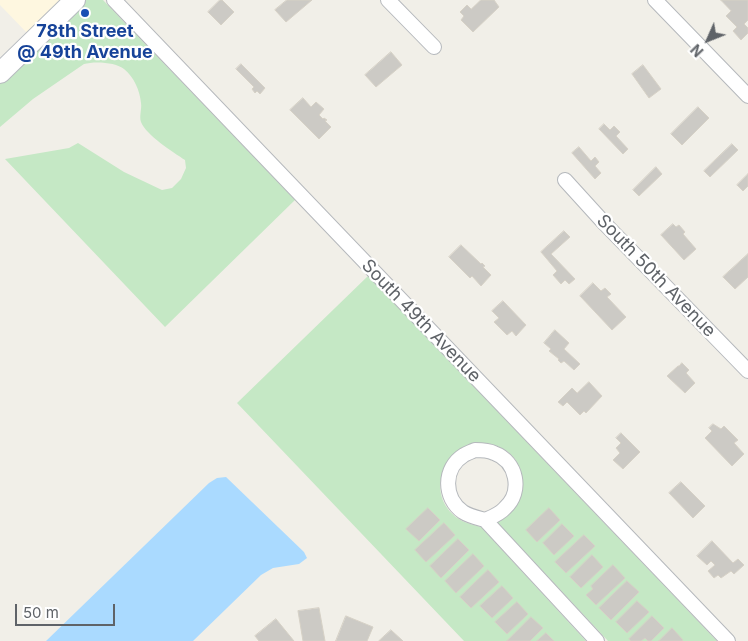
<!DOCTYPE html>
<style>
body{margin:0}
#map{position:relative;width:748px;height:641px;overflow:hidden;background:#f1efe8;font-family:Inter,sans-serif}
canvas{display:block}
.north{position:absolute;left:683px;top:15px;width:50px;height:50px;-webkit-text-stroke:4px #fff;paint-order:stroke;rotate:226deg;font-size:14px;font-weight:700;line-height:20px;text-align:center;color:#5f6368}
.north::after{content:'';display:block;margin:auto;width:18px;height:22px;background:#5f6368;clip-path:polygon(50% 0,100% 100%,50% 72%,0 100%)}
.scale{position:absolute;left:15px;top:604px;width:100px;height:22px;box-sizing:border-box;border:2px solid #5f6368;border-top:0;padding-left:6px;font-size:15px;line-height:18px;white-space:nowrap;color:#5f6368;-webkit-text-stroke:4px #fff;paint-order:stroke}
</style>
<div id="map">
<canvas width="748" height="641"></canvas>
<div class="north">N</div>
<div class="scale">50 m</div>
</div>
<script>
const context = document.querySelector('canvas').getContext('2d');
context.lineJoin = 'round';
function fill(path, color) { context.fillStyle = color; context.fill(path, 'evenodd'); }
function stroke(path, color, width, dash) { context.strokeStyle = color; context.lineWidth = width; context.lineCap = dash ? 'butt' : 'round'; context.setLineDash(dash || []); context.stroke(path); }
function label(font, color, halo, rows, align = 'center') {
  context.font = font + ' Inter,sans-serif'; context.lineWidth = 4.5; context.setLineDash([]); context.textBaseline = 'middle'; context.strokeStyle = halo; context.fillStyle = color; for (const [text, x, y, turn = 0] of rows) {
    context.save(); context.translate(x, y); context.rotate((+turn || 0) * Math.PI / 180); context.textAlign = isNaN(turn) ? turn : align; if (halo) context.strokeText(text, 0, 0); context.fillText(text, 0, 0); context.restore();
  }
}
fill(new Path2D(`
 M 0,0 L 65,0 L 29,35 L 0,5 Z`), '#fef7e0');
fill(new Path2D(`
 M 85,0 L 103,0 L 295,200 L 165,327 L 5,159 L 69,148 L 78,143 L 124,172 L 162,190 L 172,188 L 181,179 L 186,168 L 185,160 C 173,152 146,135 141,122 C 139,116 142,109 141,103 C 140,91 134,77 124,69 C 116,62 94,61 84,64 L 33,99 L 0,127 L 0,83 Z
 M 368,276 L 717,641 L 608,641 L 497,522 C 515,510 523,501 522,479 C 522,469 516,458 508,452 C 461,418 413,488 459,519 C 465,523 474,525 481,527 L 586,641 L 464,641 L 237,403 Z`), '#c5e8c5');
fill(new Path2D(`
 M 226,477 L 304,552 L 307,558 L 299,564 L 273,568 L 261,575 L 193,641 L 46,641 L 209,483 L 217,478 Z`), '#aadaff');
const building = new Path2D(`
 M 220,0 L 222,0 L 234,12 L 221,25 L 208,12 Z
 M 287,0 L 312,0 L 286,22 L 275,10 Z
 M 481,0 L 494,0 L 499,7 L 473,32 L 461,20 L 464,16 L 460,12 L 467,5 L 471,9 Z
 M 721,0 L 748,0 L 748,20 L 744,24 L 748,28 L 748,33 L 741,40 L 733,31 L 737,27 L 726,16 L 731,11 Z
 M 391,52 L 402,65 L 376,87 L 365,75 Z
 M 241,64 L 265,88 L 260,94 L 257,91 L 255,93 L 252,89 L 254,87 L 236,69 Z
 M 643,65 L 661,89 L 649,98 L 632,74 Z
 M 303,98 L 311,107 L 316,102 L 324,109 L 319,115 L 323,119 L 324,118 L 327,120 L 325,121 L 331,127 L 319,139 L 290,110 Z
 M 698,107 L 709,118 L 682,145 L 671,134 Z
 M 604,124 L 610,130 L 614,126 L 620,132 L 616,136 L 628,149 L 623,154 L 599,129 Z
 M 732,144 L 738,150 L 710,177 L 704,171 Z
 M 579,147 L 591,161 L 595,157 L 599,162 L 595,166 L 601,173 L 595,179 L 572,153 Z
 M 656,167 L 662,174 L 639,196 L 633,190 Z
 M 748,174 L 748,186 L 743,191 L 737,185 Z
 M 673,224 L 676,227 L 679,225 L 685,232 L 683,234 L 696,249 L 684,260 L 661,235 Z
 M 564,231 L 570,237 L 551,254 L 575,279 L 569,284 L 565,280 L 561,284 L 553,275 L 557,271 L 541,252 Z
 M 461,245 L 481,264 L 482,263 L 485,266 L 483,267 L 491,275 L 481,286 L 472,276 L 470,278 L 449,257 Z
 M 748,254 L 748,277 L 735,289 L 723,277 Z
 M 593,283 L 601,291 L 605,288 L 611,294 L 607,297 L 626,317 L 612,330 L 580,296 Z
 M 503,301 L 526,325 L 516,336 L 512,331 L 507,335 L 494,322 L 499,318 L 492,311 Z
 M 555,330 L 569,343 L 564,349 L 580,364 L 574,370 L 564,361 L 561,363 L 558,360 L 559,359 L 549,351 L 551,349 L 544,343 Z
 M 682,363 L 689,370 L 686,373 L 695,383 L 685,393 L 667,376 L 678,366 L 679,366 Z
 M 589,382 L 602,396 L 586,413 L 584,411 L 580,415 L 567,402 L 563,406 L 558,402 L 572,388 L 577,393 Z
 M 713,424 L 721,429 L 724,426 L 738,440 L 734,443 L 744,454 L 732,466 L 705,438 L 712,431 L 709,428 Z
 M 621,433 L 640,452 L 623,469 L 613,460 L 620,453 L 616,448 L 621,443 L 616,438 Z
 M 681,482 L 705,506 L 693,518 L 669,493 Z
 M 428,508 L 440,520 L 419,541 L 406,529 Z
 M 549,508 L 560,520 L 537,542 L 526,530 Z
 M 444,523 L 455,535 L 426,562 L 415,550 Z
 M 562,524 L 574,536 L 554,555 L 543,543 Z
 M 584,535 L 595,546 L 566,573 L 555,562 Z
 M 458,539 L 469,550 L 441,578 L 430,566 Z
 M 712,541 L 733,563 L 738,559 L 744,565 L 734,574 L 731,571 L 721,578 L 718,575 L 714,578 L 708,571 L 715,565 L 711,561 L 707,565 L 697,556 Z
 M 473,554 L 484,566 L 456,593 L 445,581 Z
 M 592,555 L 603,567 L 581,588 L 570,577 Z
 M 613,565 L 625,578 L 596,605 L 586,595 L 593,589 L 591,586 Z
 M 488,570 L 499,582 L 471,608 L 460,597 Z
 M 627,581 L 639,592 L 611,620 L 599,608 Z
 M 502,586 L 513,598 L 492,618 L 480,606 Z
 M 637,601 L 649,612 L 627,633 L 616,622 Z
 M 517,602 L 528,614 L 507,634 L 495,622 Z
 M 319,608 L 325,641 L 303,641 L 298,611 Z
 M 346,616 L 373,627 L 367,641 L 336,641 Z
 M 652,616 L 664,628 L 651,641 L 648,641 L 645,638 L 641,641 L 631,641 L 629,639 Z
 M 531,617 L 543,628 L 530,641 L 507,641 Z
 M 276,619 L 294,641 L 259,641 L 255,636 Z
 M 672,628 L 683,640 L 682,641 L 659,641 Z
 M 391,630 L 403,641 L 379,641 Z
 M 546,633 L 554,641 L 537,641 Z`);
fill(building, '#cccac5');
stroke(building, '#d6d1c6', 1);
const street = new Path2D(`
 M 114,0 L 728,641
 M 388,0 L 434,47
 M 655,0 L 748,96
 M 565,180 L 605,224 L 748,371
 M 475,450 C 482,450 488,450 494,453 C 517,461 523,492 505,508 C 500,514 492,517 485,520 C 478,518 469,516 463,512 C 443,498 443,468 464,455 C 467,453 471,452 475,450 Z
 M 485,520 L 597,641`);
const secondary = new Path2D(`
 M 0,73 L 75,0`);
stroke(street, '#b5b8bc', 16);
stroke(secondary, '#b6babf', 22);
stroke(street, '#fff', 14);
stroke(secondary, '#fff', 20);
for (const [x, y, r, color] of [
 [85,13,5,"#1a4fb4"]
]) { const dot = new Path2D(); dot.arc(x, y, r, 0, 2 * Math.PI); context.fillStyle = color; context.fill(dot); stroke(dot, '#fff', 2); }
label('bold 18px', '#164399', '#fff', [
 ["78th Street",85,32],
 ["@ 49th Avenue",85,53]
]);
label('18px', '#5f6368', '#fff', [
 ["South 50th Avenue",656,276,46],
 ["South 49th Avenue",421,321,46]
]);
</script>
